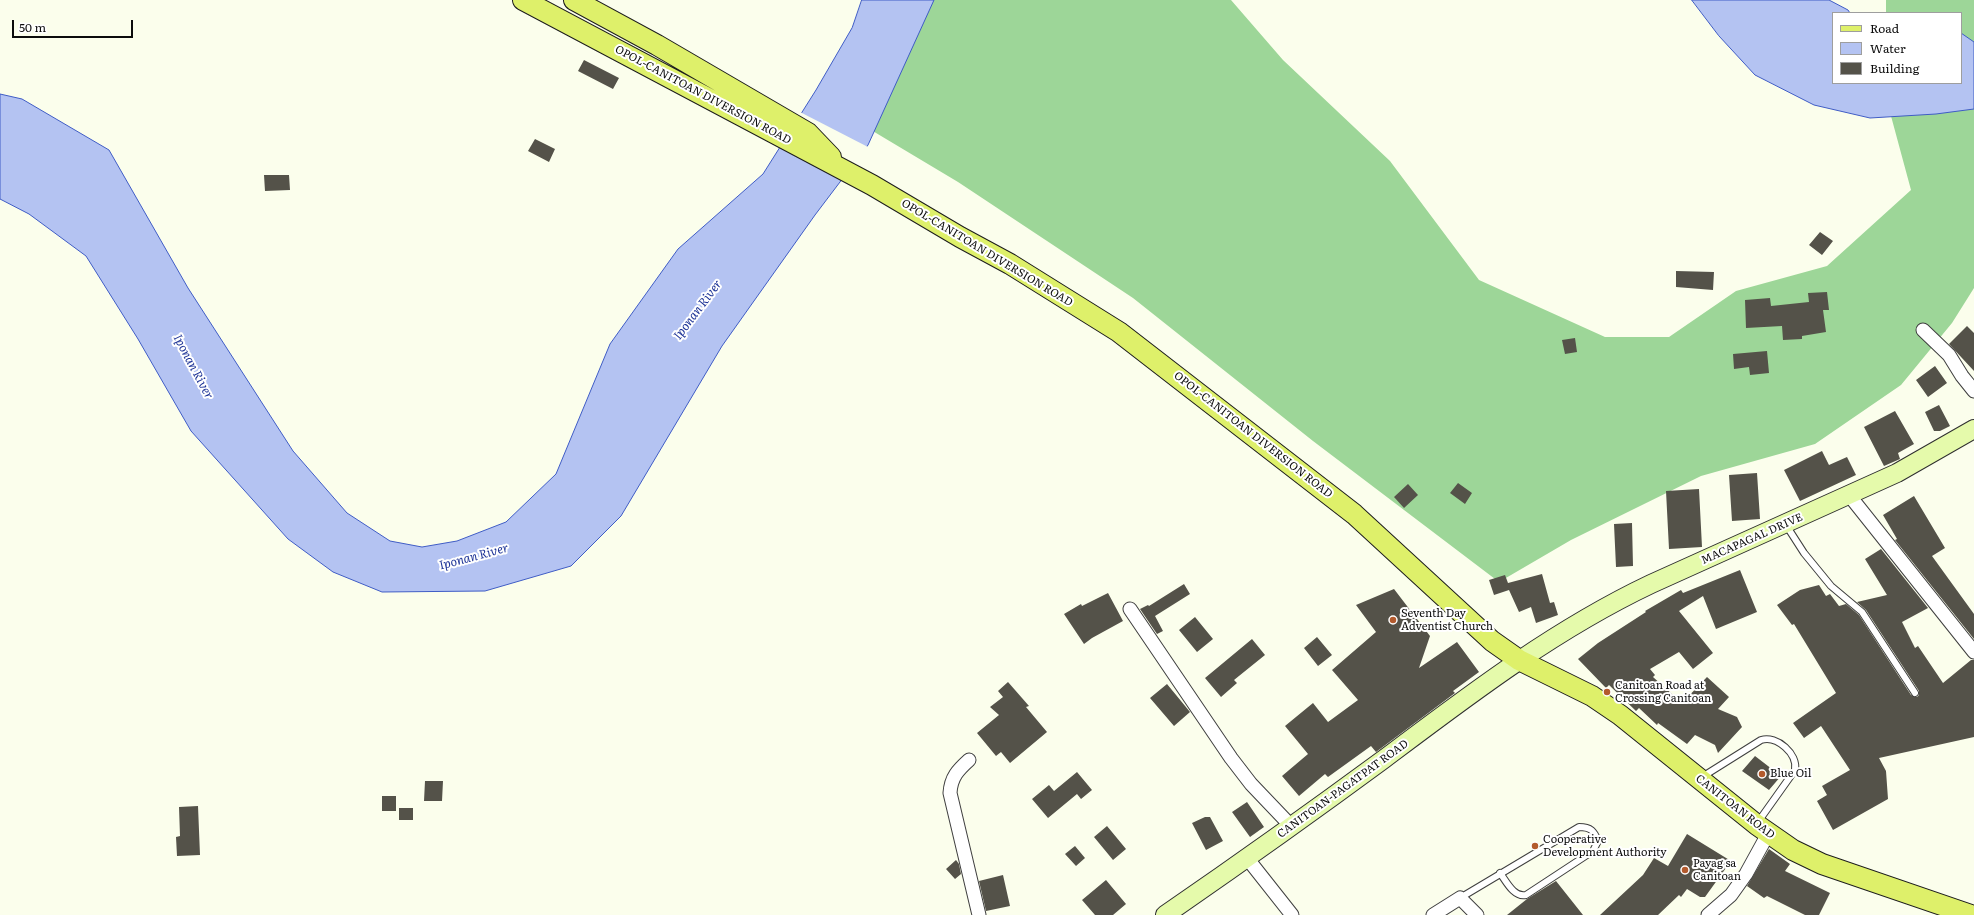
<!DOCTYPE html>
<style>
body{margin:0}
#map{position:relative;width:1974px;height:915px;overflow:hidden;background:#fbfeec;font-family:Literata,serif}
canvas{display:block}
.legend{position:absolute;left:1832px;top:12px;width:130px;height:72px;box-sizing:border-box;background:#fff;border:1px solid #9e9e9e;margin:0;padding:5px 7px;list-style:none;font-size:12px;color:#0c0c0c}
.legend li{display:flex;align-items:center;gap:8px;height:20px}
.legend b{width:20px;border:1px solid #9e9e9e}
.scale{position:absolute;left:12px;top:20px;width:121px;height:18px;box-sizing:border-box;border:2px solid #0c0c0c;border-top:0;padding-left:5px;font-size:12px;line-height:14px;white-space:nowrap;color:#0c0c0c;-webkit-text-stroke:3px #fff;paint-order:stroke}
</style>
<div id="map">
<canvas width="1974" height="915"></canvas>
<ul class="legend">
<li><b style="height:5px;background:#def06a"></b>Road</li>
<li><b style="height:11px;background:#b4c3f2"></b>Water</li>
<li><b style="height:11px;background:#545249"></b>Building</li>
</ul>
<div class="scale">50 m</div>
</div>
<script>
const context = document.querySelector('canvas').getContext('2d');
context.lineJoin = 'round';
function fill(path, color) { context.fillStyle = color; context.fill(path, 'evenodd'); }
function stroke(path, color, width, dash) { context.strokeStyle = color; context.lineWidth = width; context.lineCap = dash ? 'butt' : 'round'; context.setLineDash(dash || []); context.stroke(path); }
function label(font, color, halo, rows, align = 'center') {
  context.font = font + ' Literata,serif'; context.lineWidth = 4; context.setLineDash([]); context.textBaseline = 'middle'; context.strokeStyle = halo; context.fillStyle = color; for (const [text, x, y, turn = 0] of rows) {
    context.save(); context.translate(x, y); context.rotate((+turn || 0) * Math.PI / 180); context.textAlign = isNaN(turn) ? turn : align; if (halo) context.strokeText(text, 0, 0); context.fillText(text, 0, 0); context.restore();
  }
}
fill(new Path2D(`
 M 912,0 L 1231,0 L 1283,60 L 1390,161 L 1479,280 L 1605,337 L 1669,337 L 1736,291 L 1827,266 L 1911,190 L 1891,116 L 1961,83 L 1961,13 L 1886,13 L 1886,0 L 1974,0 L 1974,288 L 1952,323 L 1901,385 L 1815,444 L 1701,476 L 1571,540 L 1499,582 L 1313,441 L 1133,298 L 958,182 L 861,124 Z`), '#9dd698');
const water = new Path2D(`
 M 862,0 L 934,0 L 868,145 L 815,215 L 722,346 L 621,516 L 571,566 L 485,591 L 382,592 L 333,572 L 288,539 L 191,431 L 138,339 L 86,256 L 29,214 L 0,199 L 0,94 L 22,99 L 109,150 L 188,288 L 293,451 L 347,513 L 390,541 L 422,547 L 457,541 L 506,522 L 556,474 L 610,344 L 678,249 L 763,174 L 816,90 L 852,28 Z
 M 1692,0 L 1829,0 L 1848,10 L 1850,13 L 1833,13 L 1833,83 L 1961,83 L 1961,33 L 1974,42 L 1974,109 L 1936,114 L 1870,118 L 1814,105 L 1755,75 L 1719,36 Z`);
fill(water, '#b4c3f2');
stroke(water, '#3f5cc5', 1);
fill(new Path2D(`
 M 800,112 L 868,147 L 843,181 L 778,147 Z`), '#fbfeec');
fill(new Path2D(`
 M 584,60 L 619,78 L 613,89 L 578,71 Z
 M 535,139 L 555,149 L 549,162 L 528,151 Z
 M 264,175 L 289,175 L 290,190 L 265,191 Z
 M 1820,232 L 1833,241 L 1822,255 L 1809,245 Z
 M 1676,271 L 1714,272 L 1713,290 L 1676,287 Z
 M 1827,292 L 1829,310 L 1823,310 L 1826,332 L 1802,336 L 1802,339 L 1783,340 L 1782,326 L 1746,328 L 1745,300 L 1770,298 L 1771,306 L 1809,302 L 1808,293 Z
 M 1967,326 L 1974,333 L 1974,371 L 1949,344 Z
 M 1575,338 L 1577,352 L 1565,354 L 1562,340 Z
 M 1767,351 L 1769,373 L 1750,375 L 1749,367 L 1734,369 L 1733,354 Z
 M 1935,366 L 1947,383 L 1928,397 L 1916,380 Z
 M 1939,405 L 1950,426 L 1940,431 L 1934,431 L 1925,412 Z
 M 1895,411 L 1914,444 L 1898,453 L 1900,459 L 1884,466 L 1864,427 Z
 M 1822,451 L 1829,465 L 1847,457 L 1856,475 L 1800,501 L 1784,470 Z
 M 1757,473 L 1760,519 L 1732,521 L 1729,475 Z
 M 1458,483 L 1472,493 L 1465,504 L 1450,493 Z
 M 1408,484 L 1418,495 L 1404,508 L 1394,497 Z
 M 1699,489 L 1702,547 L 1669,549 L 1666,491 Z
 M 1914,496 L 1945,548 L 1932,556 L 1974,614 L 1974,639 L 1895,540 L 1897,539 L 1883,515 Z
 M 1632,523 L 1633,566 L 1616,567 L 1614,524 Z
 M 1881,549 L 1928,608 L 1902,622 L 1915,648 L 1918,646 L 1943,683 L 1971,660 L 1974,660 L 1974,737 L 1879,758 L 1886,771 L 1888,799 L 1833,830 L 1817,801 L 1827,795 L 1822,786 L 1850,770 L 1821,726 L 1804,738 L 1793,723 L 1836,693 L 1794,624 L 1792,625 L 1777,605 L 1800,590 L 1819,585 L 1826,596 L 1830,594 L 1839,606 L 1846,604 L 1859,615 L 1911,695 L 1917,697 L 1919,695 L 1919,691 L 1866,610 L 1857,602 L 1887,595 L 1865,559 Z
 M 1740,570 L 1757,612 L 1716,629 L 1703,596 L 1679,611 L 1713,653 L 1693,669 L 1679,652 L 1650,669 L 1655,675 L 1653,677 L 1682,703 L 1707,677 L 1729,697 L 1718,709 L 1737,717 L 1742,727 L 1718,753 L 1715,745 L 1695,735 L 1687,744 L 1658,723 L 1657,725 L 1639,708 L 1636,711 L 1609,685 L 1606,688 L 1578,659 L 1598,643 L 1646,612 L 1645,611 L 1681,590 L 1683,593 Z
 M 1542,574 L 1550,603 L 1554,602 L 1558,615 L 1536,623 L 1531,607 L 1519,612 L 1509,590 L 1494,595 L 1489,580 L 1505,575 L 1508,583 Z
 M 1184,584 L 1190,594 L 1155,616 L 1163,631 L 1157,634 L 1140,609 L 1148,605 L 1149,606 Z
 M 1394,589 L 1430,636 L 1419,668 L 1457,642 L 1479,672 L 1453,691 L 1455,693 L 1376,752 L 1371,746 L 1328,777 L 1325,774 L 1299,796 L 1282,776 L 1308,754 L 1285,726 L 1313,703 L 1328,722 L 1358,700 L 1332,670 L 1376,632 L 1356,605 Z
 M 1108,593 L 1123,621 L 1092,638 L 1084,644 L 1064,614 L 1081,604 L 1082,606 Z
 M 1195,617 L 1213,639 L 1197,652 L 1179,630 Z
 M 1317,637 L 1332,655 L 1318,666 L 1304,648 Z
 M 1252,639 L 1265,655 L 1234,680 L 1237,683 L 1221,697 L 1205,678 Z
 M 1008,682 L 1029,706 L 1026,707 L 1047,732 L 1010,763 L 1001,752 L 996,756 L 977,733 L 999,715 L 990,707 L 1003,697 L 998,691 Z
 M 1167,684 L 1190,712 L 1174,726 L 1150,698 Z
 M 1755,756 L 1781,776 L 1769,790 L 1742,771 Z
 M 1077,772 L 1092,790 L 1081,799 L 1077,794 L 1048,818 L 1032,799 L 1049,785 L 1054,791 Z
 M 425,781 L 443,781 L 442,801 L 424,801 Z
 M 382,796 L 396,796 L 396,811 L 382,811 Z
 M 1247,802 L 1264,827 L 1250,837 L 1232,812 Z
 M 198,806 L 200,855 L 177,856 L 176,837 L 180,836 L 179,807 Z
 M 399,808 L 413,808 L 413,820 L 399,820 Z
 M 1205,817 L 1210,817 L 1223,841 L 1206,850 L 1192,823 Z
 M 1107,826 L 1126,849 L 1113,860 L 1094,837 Z
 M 1687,834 L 1731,861 L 1705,897 L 1700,897 L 1687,889 L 1681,897 L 1679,895 L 1658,915 L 1600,915 L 1643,875 L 1654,858 L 1668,866 Z
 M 1075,846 L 1085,858 L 1076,866 L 1065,854 Z
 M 1769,849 L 1790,864 L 1785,871 L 1830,893 L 1819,915 L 1805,915 L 1767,896 L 1764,898 L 1747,886 Z
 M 956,860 L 959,864 L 961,874 L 955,879 L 946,869 Z
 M 1003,875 L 1010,906 L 986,911 L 979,881 Z
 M 1106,880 L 1126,904 L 1113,915 L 1095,915 L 1082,900 Z
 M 1556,881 L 1583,915 L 1507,915 L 1527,899 Z`), '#545249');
const lane = new Path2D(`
 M 1786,525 L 1804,553 L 1831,586 L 1862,612 L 1915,693
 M 1702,777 L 1761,740 C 1777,735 1798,754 1795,770 L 1758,822
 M 1460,898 L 1579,827 C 1591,827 1594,831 1598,841 L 1593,851 L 1526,895 C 1514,898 1506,881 1500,873`);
const street = new Path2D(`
 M 1923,330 L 1949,355 L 1962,376 L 1974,391
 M 1849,495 L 1974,652
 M 1130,609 L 1231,758 L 1251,784 L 1292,827
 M 969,760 C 958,770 951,777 950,793 L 979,915
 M 1247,858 L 1292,915
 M 1433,915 L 1460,898 L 1477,915
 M 1708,915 L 1731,895 L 1746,874 L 1768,834`);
const secondary = new Path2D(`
 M 1165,915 C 1239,864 1312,812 1384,759 C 1469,695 1554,630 1651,584 L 1897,473 L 1974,429`);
const primary = new Path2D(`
 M 523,0 L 872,185 L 960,237 L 1010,264 L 1119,332 L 1354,514 L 1492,641 L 1519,660 L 1592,696 L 1620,715 L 1757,825 L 1793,850 L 1822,864 L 1971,915
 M 574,0 L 657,45 L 808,133 L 831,157`);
stroke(lane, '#3f3f3f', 8);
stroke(street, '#3f3f3f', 15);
stroke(secondary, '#2e2e2e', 20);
stroke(primary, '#1d1d1d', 22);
stroke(lane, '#fff', 6);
stroke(street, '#fff', 13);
stroke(secondary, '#e5faab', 18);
stroke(primary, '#def06a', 20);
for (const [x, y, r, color] of [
 [1393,620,4,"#b35a2d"],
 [1607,692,4,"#b35a2d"],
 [1762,774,4,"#b35a2d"],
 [1535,846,4,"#b35a2d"],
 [1685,870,4,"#b35a2d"]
]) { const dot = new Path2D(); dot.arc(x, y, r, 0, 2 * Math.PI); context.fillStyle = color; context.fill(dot); stroke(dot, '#fff', 1.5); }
label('11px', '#0c0c0c', '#fff', [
 ["OPOL-CANITOAN DIVERSION ROAD",703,95,28],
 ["OPOL-CANITOAN DIVERSION ROAD",987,253,31],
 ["OPOL-CANITOAN DIVERSION ROAD",1253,435,38],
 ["MACAPAGAL DRIVE",1752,539,-24],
 ["CANITOAN-PAGATPAT ROAD",1343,789,-36],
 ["CANITOAN ROAD",1735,807,38]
]);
label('11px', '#0c0c0c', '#fff', [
 ["Seventh Day",1401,614],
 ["Adventist Church",1401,627],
 ["Canitoan Road at",1615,686],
 ["Crossing Canitoan",1615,699],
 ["Blue Oil",1770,774],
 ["Cooperative",1543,840],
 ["Development Authority",1543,853],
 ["Payag sa",1693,864],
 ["Canitoan",1693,877]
], 'left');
label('italic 12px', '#1d3396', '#fff', [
 ["Iponan River",698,310,-53],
 ["Iponan River",193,367,62],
 ["Iponan River",474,557,-15]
]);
</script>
